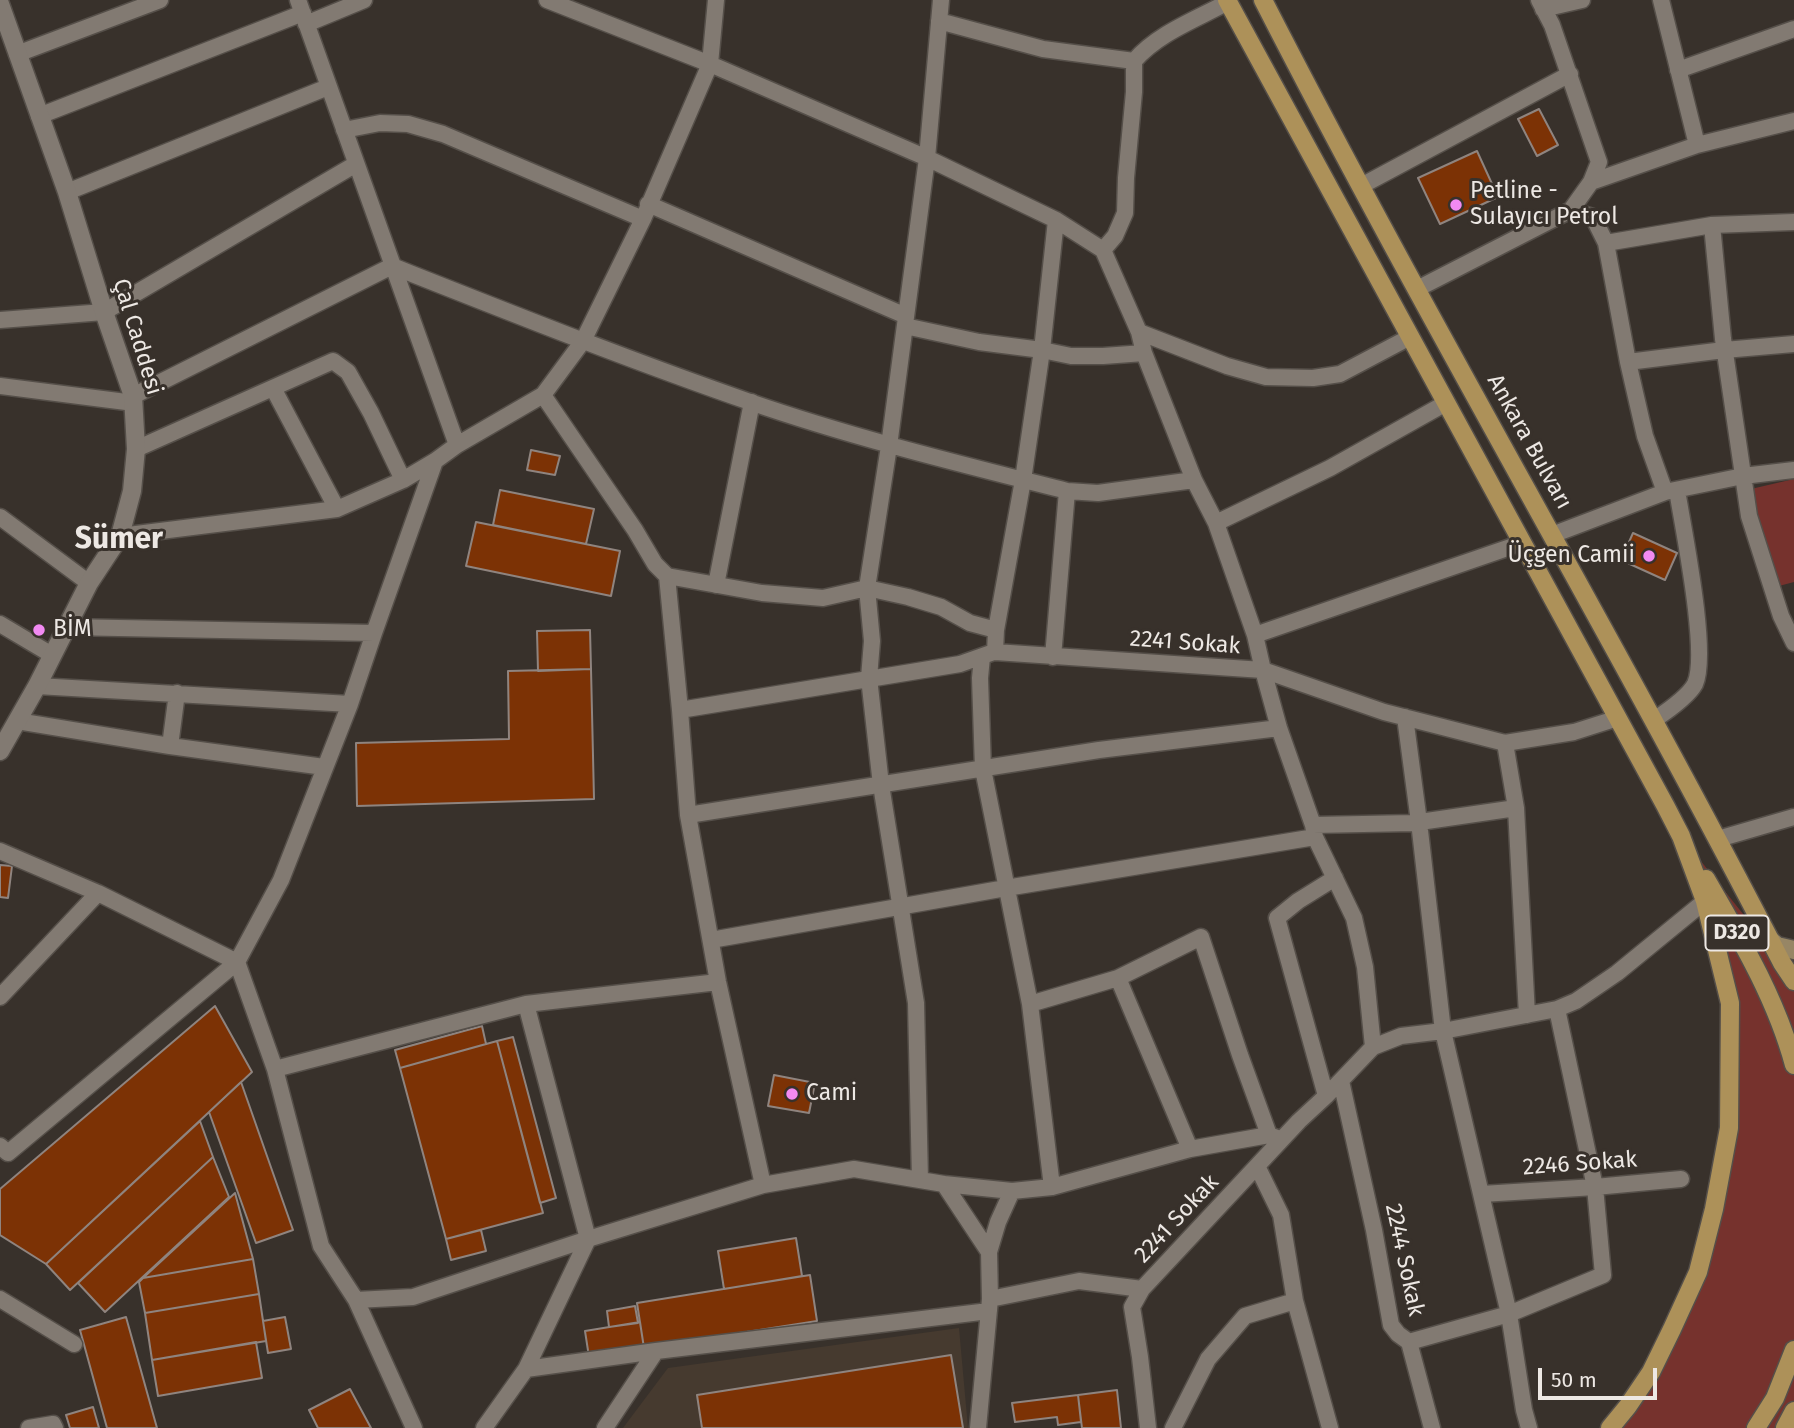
<!DOCTYPE html>
<meta charset="utf-8">
<style>
body{margin:0}
#map{position:relative;width:1794px;height:1428px;overflow:hidden;background:#38312b;font-family:"Fira Sans",sans-serif}
canvas{display:block}
.scale{position:absolute;left:1538px;top:1368px;width:119px;height:32px;box-sizing:border-box;border:4px solid #ede8e4;border-top:0;padding-left:9px;font-size:21px;line-height:24px;white-space:nowrap;color:#ede8e4;-webkit-text-stroke:5px #38312b;paint-order:stroke}
</style>
<div id="map">
<canvas width="1794" height="1428"></canvas>
<div class="scale">50 m</div>
</div>
<script>
const context = document.querySelector('canvas').getContext('2d');
context.lineJoin = 'round';
function fill(path, color) { context.fillStyle = color; context.fill(path, 'evenodd'); }
function stroke(path, color, width, dash) { context.strokeStyle = color; context.lineWidth = width; context.lineCap = dash ? 'butt' : 'round'; context.setLineDash(dash || []); context.stroke(path); }
function label(font, color, halo, rows, align = 'center') {
  context.font = font + ' "Fira Sans",sans-serif'; context.lineWidth = 6; context.setLineDash([]); context.textBaseline = 'middle'; context.strokeStyle = halo; context.fillStyle = color; for (const [text, x, y, turn = 0] of rows) {
    context.save(); context.translate(x, y); context.rotate((+turn || 0) * Math.PI / 180); context.textAlign = isNaN(turn) ? turn : align; if (halo) context.strokeText(text, 0, 0); context.fillText(text, 0, 0); context.restore();
  }
}
fill(new Path2D(`
 M 959,1328 L 968,1428 L 623,1428 L 668,1368 Z`), '#463a2f');
fill(new Path2D(`
 M 1794,479 L 1794,582 L 1779,586 L 1760,531 L 1751,489 Z
 M 1681,836 L 1782,963 L 1794,981 L 1794,1428 L 1610,1428 L 1698,1272 L 1729,1128 L 1730,1003 Z`), '#76322d');
const building = new Path2D(`
 M 1539,109 L 1558,145 L 1537,156 L 1518,119 Z
 M 1477,151 L 1498,197 L 1440,224 L 1418,178 Z
 M 531,450 L 560,456 L 555,475 L 527,470 Z
 M 500,490 L 594,509 L 586,544 L 493,525 Z
 M 476,522 L 620,551 L 611,596 L 466,566 Z
 M 1633,533 L 1677,553 L 1665,580 L 1621,560 Z
 M 590,630 L 591,669 L 538,671 L 537,631 Z
 M 591,669 L 594,799 L 357,806 L 356,743 L 509,739 L 508,671 Z
 M 0,865 L 12,866 L 8,898 L 0,897 Z
 M 215,1006 L 252,1072 L 46,1264 L 0,1235 L 0,1189 Z
 M 482,1026 L 486,1044 L 400,1068 L 395,1050 Z
 M 513,1037 L 556,1198 L 540,1203 L 497,1041 Z
 M 497,1041 L 543,1213 L 446,1239 L 400,1068 Z
 M 774,1075 L 815,1083 L 809,1113 L 768,1106 Z
 M 241,1082 L 293,1230 L 256,1243 L 209,1112 Z
 M 200,1121 L 213,1157 L 70,1290 L 46,1264 Z
 M 213,1157 L 229,1197 L 105,1312 L 78,1283 Z
 M 235,1193 L 253,1259 L 143,1278 Z
 M 481,1230 L 486,1251 L 451,1260 L 446,1239 Z
 M 796,1238 L 802,1276 L 724,1289 L 718,1251 Z
 M 253,1259 L 259,1294 L 145,1313 L 139,1282 L 143,1278 Z
 M 810,1275 L 817,1321 L 644,1348 L 637,1303 Z
 M 259,1294 L 266,1341 L 152,1360 L 145,1313 Z
 M 635,1306 L 638,1323 L 609,1327 L 607,1311 Z
 M 126,1317 L 157,1428 L 107,1428 L 80,1330 Z
 M 285,1317 L 291,1349 L 268,1353 L 263,1321 Z
 M 640,1322 L 644,1348 L 589,1357 L 585,1331 Z
 M 256,1342 L 262,1378 L 158,1396 L 152,1360 Z
 M 951,1355 L 963,1428 L 702,1428 L 697,1395 Z
 M 350,1389 L 371,1428 L 318,1428 L 309,1410 Z
 M 1117,1390 L 1121,1428 L 1082,1428 L 1078,1395 Z
 M 1078,1395 L 1081,1422 L 1058,1425 L 1057,1417 L 1015,1422 L 1012,1403 Z
 M 93,1407 L 99,1428 L 70,1428 L 66,1415 Z`);
fill(building, '#7c3205');
stroke(building, '#8f847f', 2);
const minor = new Path2D(`
 M 298,0 L 457,445
 M 547,0 L 710,64 L 927,158 L 1056,220 L 1103,250 L 1139,332 L 1144,353 L 1194,480 L 1216,523 L 1255,635 L 1263,670 L 1384,712 L 1505,743 L 1574,732 L 1618,718
 M 1539,0 L 1552,25 L 1599,162 L 1591,182 L 1571,210
 M 1661,0 L 1697,145
 M 1543,9 L 1582,0
 M 939,21 L 1043,49 L 1134,61
 M 306,24 L 364,0
 M 17,54 L 160,0
 M 1678,70 L 1794,29
 M 39,116 L 303,13
 M 344,130 L 380,123 L 408,124 L 443,134 L 643,219
 M 1591,182 L 1697,145 L 1794,121
 M 1361,186 L 1570,74
 M 67,192 L 328,87
 M 648,204 L 906,316
 M 1712,225 L 1723,339 L 1749,516 L 1781,616 L 1794,643
 M 1606,243 L 1712,225 L 1794,222
 M 1103,250 L 1115,236 L 1125,213 L 1126,178 L 1134,92 L 1134,61 C 1158,33 1197,19 1228,2
 M 1417,289 L 1571,210 L 1593,217 L 1606,243 L 1628,362 L 1645,436 L 1665,492
 M 0,320 L 104,312 L 356,164
 M 905,326 L 979,342 L 1042,350 L 1071,356 L 1103,356 L 1144,353
 M 1139,332 L 1227,366 L 1266,377 L 1313,378 L 1340,374 L 1410,337
 M 1628,362 L 1724,350 L 1794,344
 M 0,386 L 134,403
 M 273,388 L 337,509
 M 543,395 L 635,530 L 655,564 L 667,576 L 762,593 L 823,598 L 867,588 L 889,446 L 927,158 L 941,0
 M 133,396 L 392,266 C 511,313 629,360 750,402 C 854,438 961,464 1067,491 L 1098,493 L 1194,480
 M 136,449 L 333,361 L 348,372 L 371,413 L 403,480
 M 0,517 L 89,583
 M 1216,523 L 1330,468 L 1446,403
 M 1552,535 L 1665,492 L 1743,476 L 1794,470
 M 120,536 L 337,509 L 403,480 L 435,461 L 457,445 L 543,395 L 583,341 L 643,219 L 710,64 L 716,0
 M 667,576 L 680,710 L 688,815 L 718,982 L 763,1185
 M 716,585 L 752,402
 M 0,624 L 52,655
 M 68,627 L 374,633
 M 996,630 L 1023,480 L 1042,350 L 1056,220
 M 1255,635 L 1522,543
 M 982,657 L 980,678 L 983,769 L 1030,1004 L 1118,978 L 1201,937 L 1240,1055 L 1269,1135
 M 1053,657 L 1067,491
 M 37,686 L 350,704
 M 680,710 L 960,664 L 991,653
 M 1405,717 L 1419,822 L 1443,1031 L 1509,1314 L 1524,1410 L 1529,1428
 M 1654,720 C 1666,712 1688,697 1695,684 C 1709,653 1683,528 1677,490
 M 17,721 L 170,746 L 324,767
 M 1505,743 L 1516,808 L 1527,1015
 M 170,746 L 177,693
 M 688,815 L 1099,750 L 1279,728
 M 1313,825 L 1413,823 L 1516,808
 M 1718,839 L 1794,817
 M 0,851 L 98,893 L 237,962 L 275,1069 L 321,1246 L 356,1300 L 413,1297 L 588,1239 L 763,1185 L 854,1169 L 944,1184 L 989,1252 L 990,1299 L 978,1428
 M 711,940 L 1006,888 L 1315,837
 M 1118,978 L 1190,1149
 M 0,997 L 98,893
 M 1030,1004 L 1052,1187
 M 1373,1047 L 1401,1036 L 1443,1031 L 1557,1009 L 1576,1001 L 1617,973 L 1705,901
 M 275,1069 L 526,1004 L 718,982
 M 1341,1081 L 1374,1230 L 1391,1325 L 1398,1334 L 1409,1342 L 1509,1314 L 1603,1275 L 1595,1187 L 1557,1009
 M 1326,1096 L 1277,918 L 1298,901 L 1335,878
 M 0,1146 L 8,1153 L 237,962 L 281,880 L 350,704 L 374,633 L 435,461
 M 1257,1166 L 1281,1215 L 1295,1301 L 1330,1428
 M 920,1180 L 916,1003 L 881,785 L 869,678 L 872,641 L 867,588 L 908,597 L 941,607 L 970,623 L 996,630 L 995,652 L 1263,670 L 1279,728 L 1313,825 L 1315,837 L 1354,918 L 1365,967 L 1373,1047 L 1326,1096 L 1299,1121 L 1142,1289 L 1132,1307 L 1140,1357 L 1148,1428
 M 944,1184 L 1012,1191 L 1052,1187 L 1190,1149 L 1269,1135 L 1277,1138
 M 1482,1194 L 1595,1187 L 1681,1179
 M 989,1252 L 998,1222 L 1012,1191
 M 0,1299 L 74,1344
 M 990,1299 L 1079,1281 L 1142,1289
 M 356,1300 L 414,1428
 M 1409,1342 L 1432,1428
 M 526,1369 L 656,1351 L 989,1311
 M 29,1428 L 53,1424 L 55,1428
 M 484,1428 L 526,1369 L 588,1239 L 526,1004
 M 605,1428 L 656,1351
 M 1173,1428 L 1208,1359 L 1245,1316 L 1295,1301`);
const tertiary = new Path2D(`
 M 0,4 L 67,192 L 104,312 L 133,396 L 136,449 L 132,491 L 120,536 L 89,583 L 37,686 L 0,751`);
const secondary = new Path2D(`
 M 1771,941 L 1777,946 L 1794,950`);
const primary = new Path2D(`
 M 1227,0 L 1665,805 L 1681,836 L 1705,901 L 1730,1003 L 1729,1128 L 1714,1209 L 1698,1272 L 1672,1329 L 1651,1372 L 1628,1406 L 1610,1428
 M 1263,0 C 1429,325 1615,638 1782,963 L 1794,981
 M 1706,879 C 1740,938 1776,998 1794,1065
 M 1756,1428 L 1775,1398 L 1794,1350
 M 1785,1428 L 1794,1411`);
stroke(minor, '#554f49', 19);
stroke(tertiary, '#554f49', 21);
stroke(secondary, '#554f49', 21);
stroke(primary, '#554f49', 21);
stroke(minor, '#827a72', 16);
stroke(tertiary, '#827a72', 18);
stroke(secondary, '#978665', 18);
stroke(primary, '#ad9159', 18);
for (const [x, y, r, color] of [
 [1456,205,7,"#f28af2"],
 [1649,556,7,"#f28af2"],
 [39,630,7,"#f28af2"],
 [792,1094,7,"#f28af2"]
]) { const dot = new Path2D(); dot.arc(x, y, r, 0, 2 * Math.PI); context.fillStyle = color; context.fill(dot); stroke(dot, '#38312b', 2.5); }
for (const [x, y, w] of [
 [1737,933,63]
]) { const box = new Path2D(); box.roundRect(x - w / 2, y - 17.5, w, 35, 5); context.fillStyle = '#38312b'; context.fill(box); stroke(box, '#ede8e4', 2); }
label('bold 21px', '#ede8e4', null, [
 ["D320",1737,933]
]);
label('23px', '#ede8e4', '#38312b', [
 ["Petline -",1470,192],
 ["Sulayıcı Petrol",1470,218],
 ["Üçgen Camii",1635,556,"right"],
 ["BİM",53,630],
 ["Cami",806,1094]
], 'left');
label('23px', '#ede8e4', '#38312b', [
 ["Çal Caddesi",137,337,73],
 ["Ankara Bulvarı",1529,442,61],
 ["2241 Sokak",1185,643,4],
 ["2246 Sokak",1580,1164,-4],
 ["2241 Sokak",1177,1219,-47],
 ["2244 Sokak",1404,1260,78]
]);
label('bold 30px', '#ede8e4', '#38312b', [
 ["Sümer",119,540]
]);
</script>
